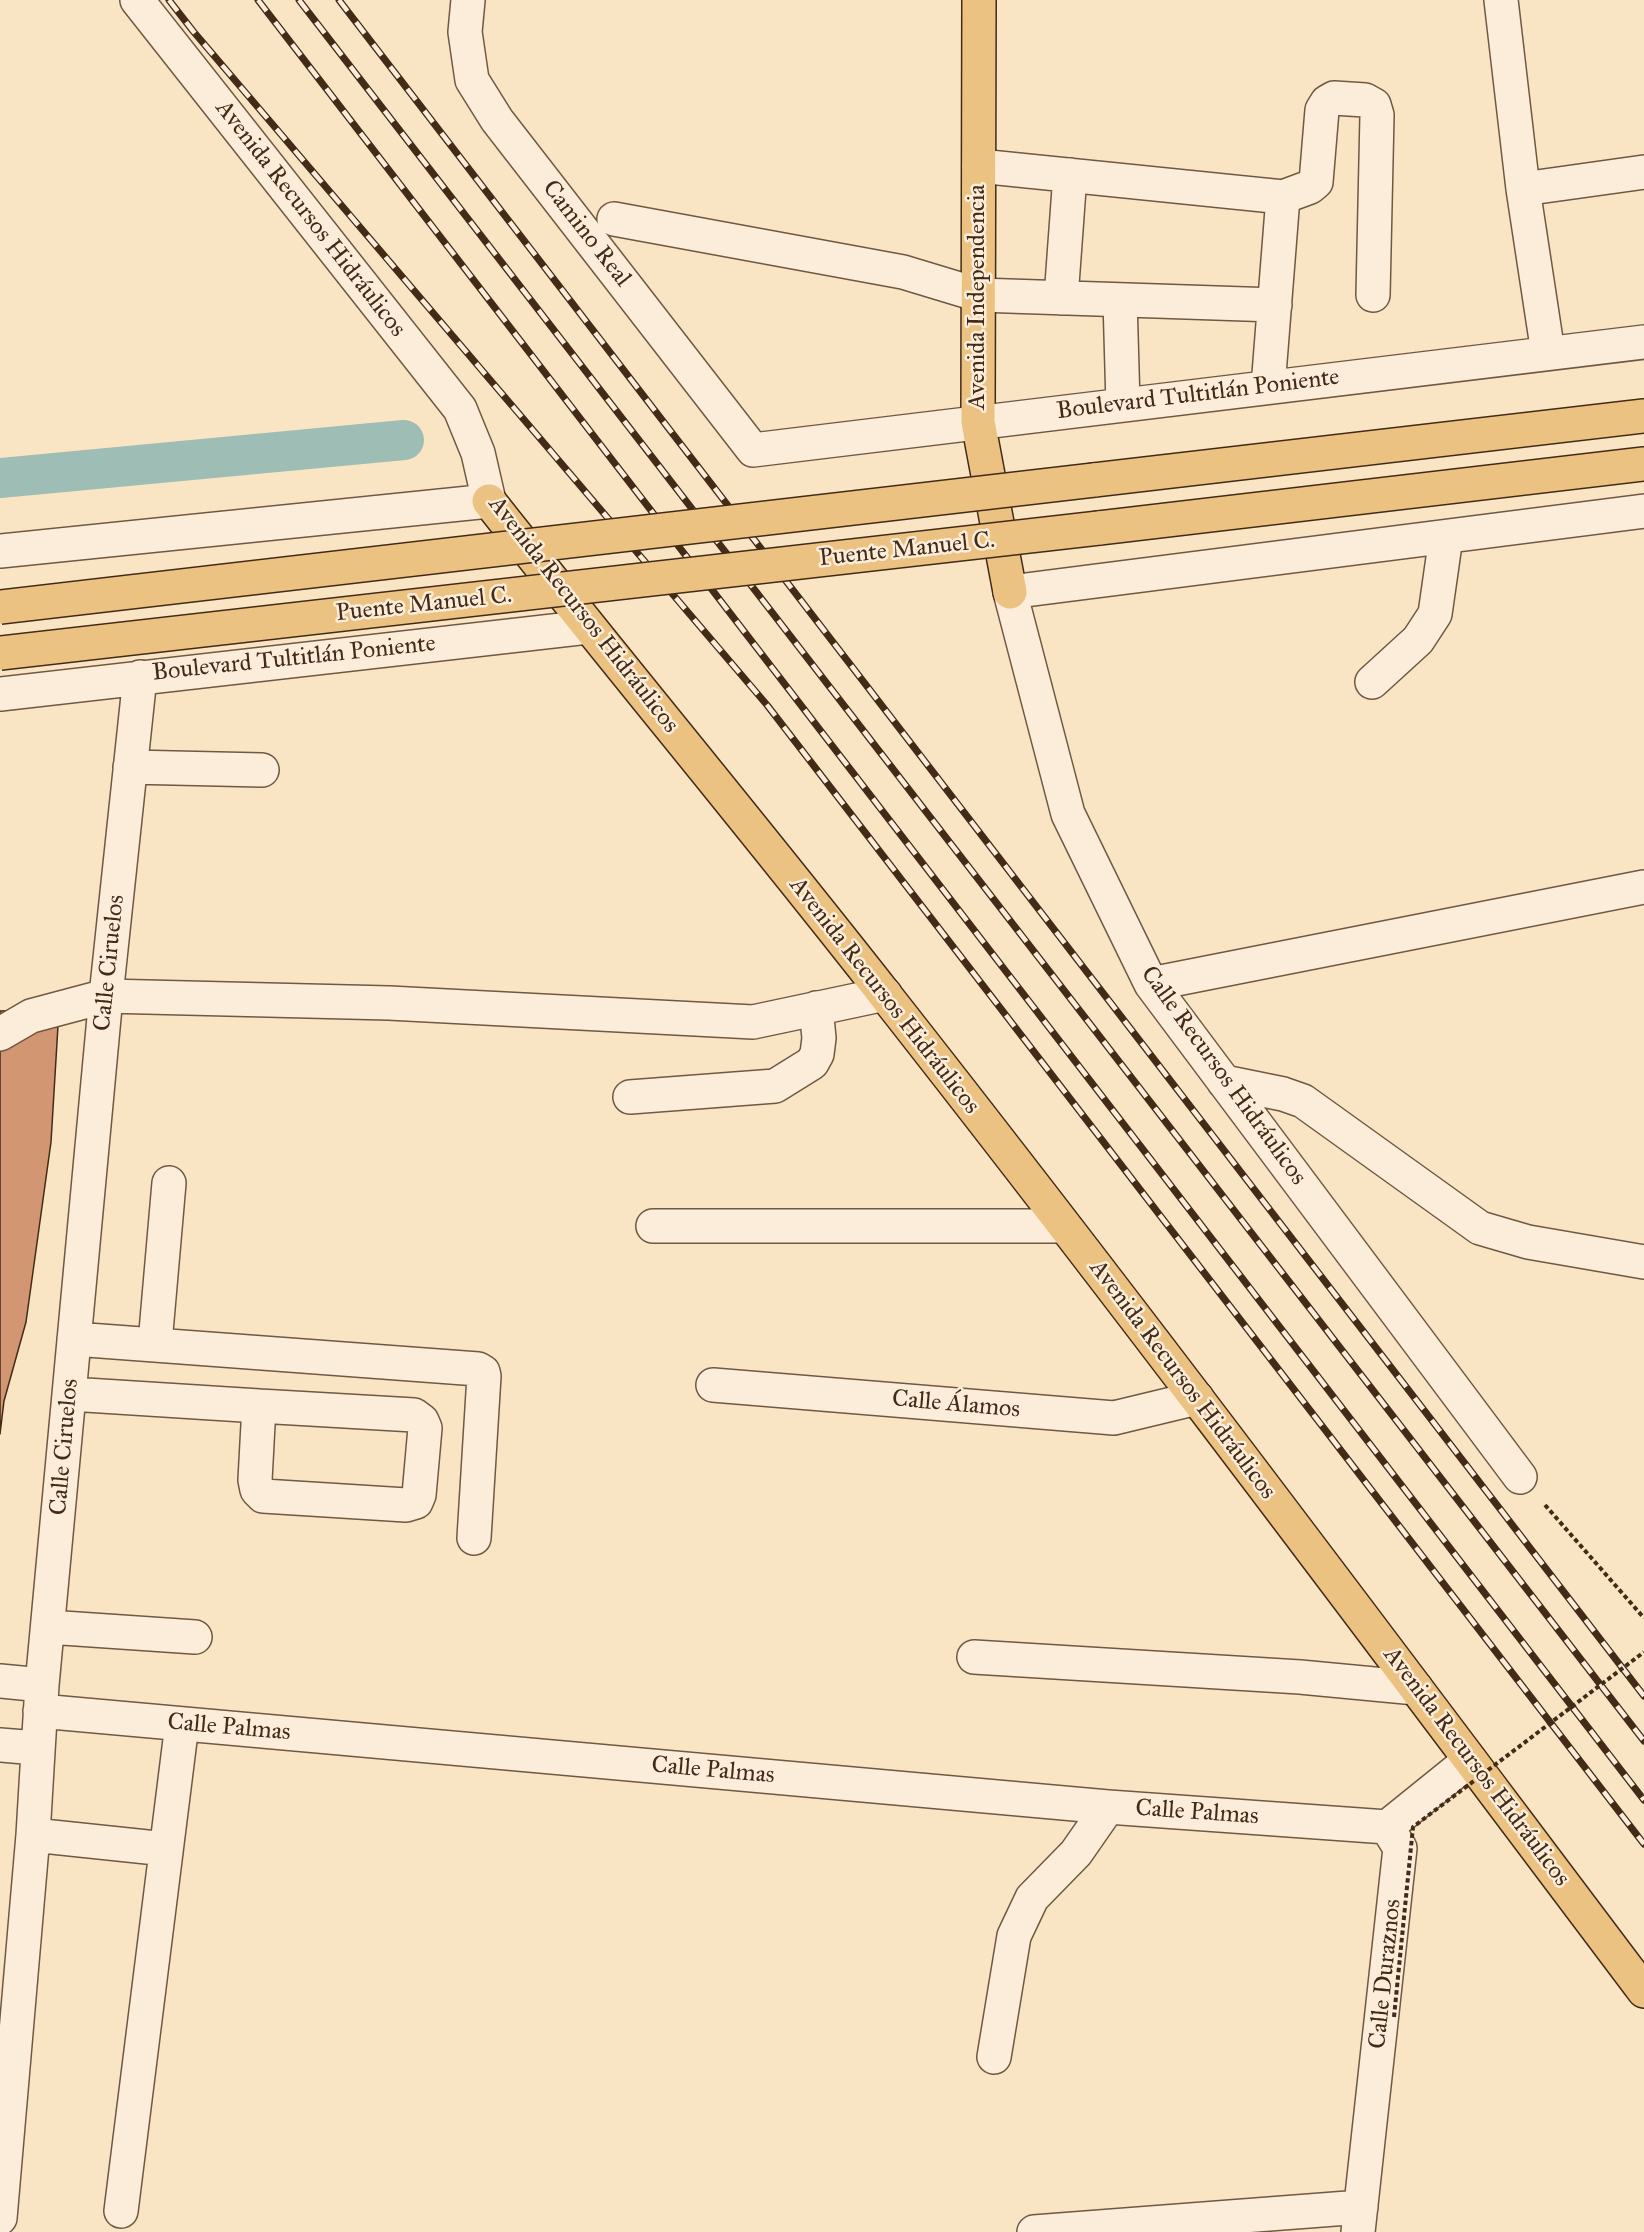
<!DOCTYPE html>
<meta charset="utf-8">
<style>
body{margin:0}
canvas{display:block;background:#f9e4c4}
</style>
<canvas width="1644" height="2232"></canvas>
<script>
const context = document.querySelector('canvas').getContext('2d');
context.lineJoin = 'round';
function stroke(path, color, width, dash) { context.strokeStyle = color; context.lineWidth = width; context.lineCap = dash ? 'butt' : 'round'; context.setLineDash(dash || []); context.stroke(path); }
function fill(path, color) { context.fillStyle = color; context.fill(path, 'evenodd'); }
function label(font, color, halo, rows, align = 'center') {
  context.font = font + ' "IM FELL Great Primer",serif'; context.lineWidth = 5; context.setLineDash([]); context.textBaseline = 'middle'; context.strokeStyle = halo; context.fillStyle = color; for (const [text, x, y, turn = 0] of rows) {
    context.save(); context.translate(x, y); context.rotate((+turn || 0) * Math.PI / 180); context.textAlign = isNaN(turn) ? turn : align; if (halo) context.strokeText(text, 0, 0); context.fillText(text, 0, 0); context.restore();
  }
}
stroke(new Path2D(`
 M 0,478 L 404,440`), '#9ebeb5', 40);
const building = new Path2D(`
 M 59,1009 L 51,1142 L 26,1322 L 4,1401 L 0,1434 L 0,1011 Z`);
fill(building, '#d39673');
stroke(building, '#432b18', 1.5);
const minor = new Path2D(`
 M 468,0 L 465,32 L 472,80 L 497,120 L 753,450 L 1644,342
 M 1501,0 L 1523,189 L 1548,353
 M 979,166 L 1283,197 L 1268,387
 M 1523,189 L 1644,172
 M 1283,197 L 1310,187 L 1316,182 L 1322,110 L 1327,102 L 1334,98 L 1365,100 L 1374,105 L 1377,115 L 1373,295
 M 614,219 L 903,272 L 979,295 L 1275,305
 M 1061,298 L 1070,175
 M 1120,300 L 1123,404
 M 0,551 L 489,501 L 478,453 L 460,409 L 137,0
 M 1372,682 L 1418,640 L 1435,614 L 1446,537
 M 0,694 L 588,627
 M 130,767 L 262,770
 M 1151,984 L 1644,887
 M 0,1034 L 31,1016 L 106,996 L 389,1003 L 753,1022 L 885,994
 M 1224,1082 L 1283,1094 L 1303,1101 L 1480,1228 L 1528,1242 L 1644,1262
 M 630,1097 L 775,1086 L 812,1063 L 817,1054 L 819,1038 L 816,1008
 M 653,1226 L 1064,1226
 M 74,1339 L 478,1369 L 483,1372 L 484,1376 L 474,1538
 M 155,1343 L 169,1183
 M 713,1385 L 1114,1418 L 1197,1398
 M 70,1394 L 259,1406
 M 259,1406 L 414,1415 L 422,1421 L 425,1428 L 419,1495 L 416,1502 L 406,1505 L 263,1496 L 257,1490 L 255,1480 Z
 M 1520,1477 L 1151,984 L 1068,814 L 1010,592 L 1644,511
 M 48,1627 L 195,1637
 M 974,1657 L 1300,1677 L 1416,1688
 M 0,1681 L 42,1685
 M 40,1711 L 1108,1807 L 1387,1827
 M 0,1745 L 37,1748
 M 33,1835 L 166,1849
 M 994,2057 L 1014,1936 L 1032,1898 L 1076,1853 L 1108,1807
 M 121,2211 L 182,1724
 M 0,2218 L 33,1835 L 42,1685 L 106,996 L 140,677
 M 1034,2232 L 1361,2207
 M 1358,2232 L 1400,1848 L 1387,1827 L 1470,1760`);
const major = new Path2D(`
 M 979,0 L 978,422 L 1010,592
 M 1094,480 L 1644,416
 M 489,501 C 620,667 756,830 886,996 C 1144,1324 1393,1658 1644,1991
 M 1099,528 L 1644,464`);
stroke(minor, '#705943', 36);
stroke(major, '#432b18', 36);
stroke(new Path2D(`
 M 1545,1505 L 1644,1618`), '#432b18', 4, [4.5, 3]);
stroke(minor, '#fbedd9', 33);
stroke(major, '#ecc282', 33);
const rail = new Path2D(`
 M 169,0 L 193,31 L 767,705 L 1644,1844
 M 258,0 L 1644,1800
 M 299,0 L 1644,1741
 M 339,0 L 1644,1696`);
stroke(rail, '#432b18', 7);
stroke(rail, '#fbedd9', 4.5, [14]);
const majorBridge = new Path2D(`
 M 0,607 L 1094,480
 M 0,653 L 1099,528`);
stroke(majorBridge, '#432b18', 36, []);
stroke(new Path2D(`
 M 1394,2017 L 1413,1827 L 1644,1652`), '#432b18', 4, [4.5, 3]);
stroke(majorBridge, '#ecc282', 33);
label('24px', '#432b18', '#fbedd9', [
 ["Avenida Recursos Hidráulicos",310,219,52],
 ["Camino Real",586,234,52],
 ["Avenida Independencia",978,297,-90],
 ["Boulevard Tultitlán Poniente",1198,395,-7],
 ["Puente Manuel C.",907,550,-6],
 ["Puente Manuel C.",424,605,-6],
 ["Avenida Recursos Hidráulicos",583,615,52],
 ["Boulevard Tultitlán Poniente",294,659,-6],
 ["Calle Ciruelos",110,963,-84],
 ["Avenida Recursos Hidráulicos",884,996,52],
 ["Calle Recursos Hidráulicos",1223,1076,54],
 ["Avenida Recursos Hidráulicos",1182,1380,53],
 ["Calle Álamos",956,1405,5],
 ["Calle Ciruelos",65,1447,-85],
 ["Calle Palmas",229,1728,5],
 ["Avenida Recursos Hidráulicos",1476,1767,53],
 ["Calle Palmas",713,1771,5],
 ["Calle Palmas",1197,1813,4],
 ["Calle Duraznos",1386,1974,-84]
]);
</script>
